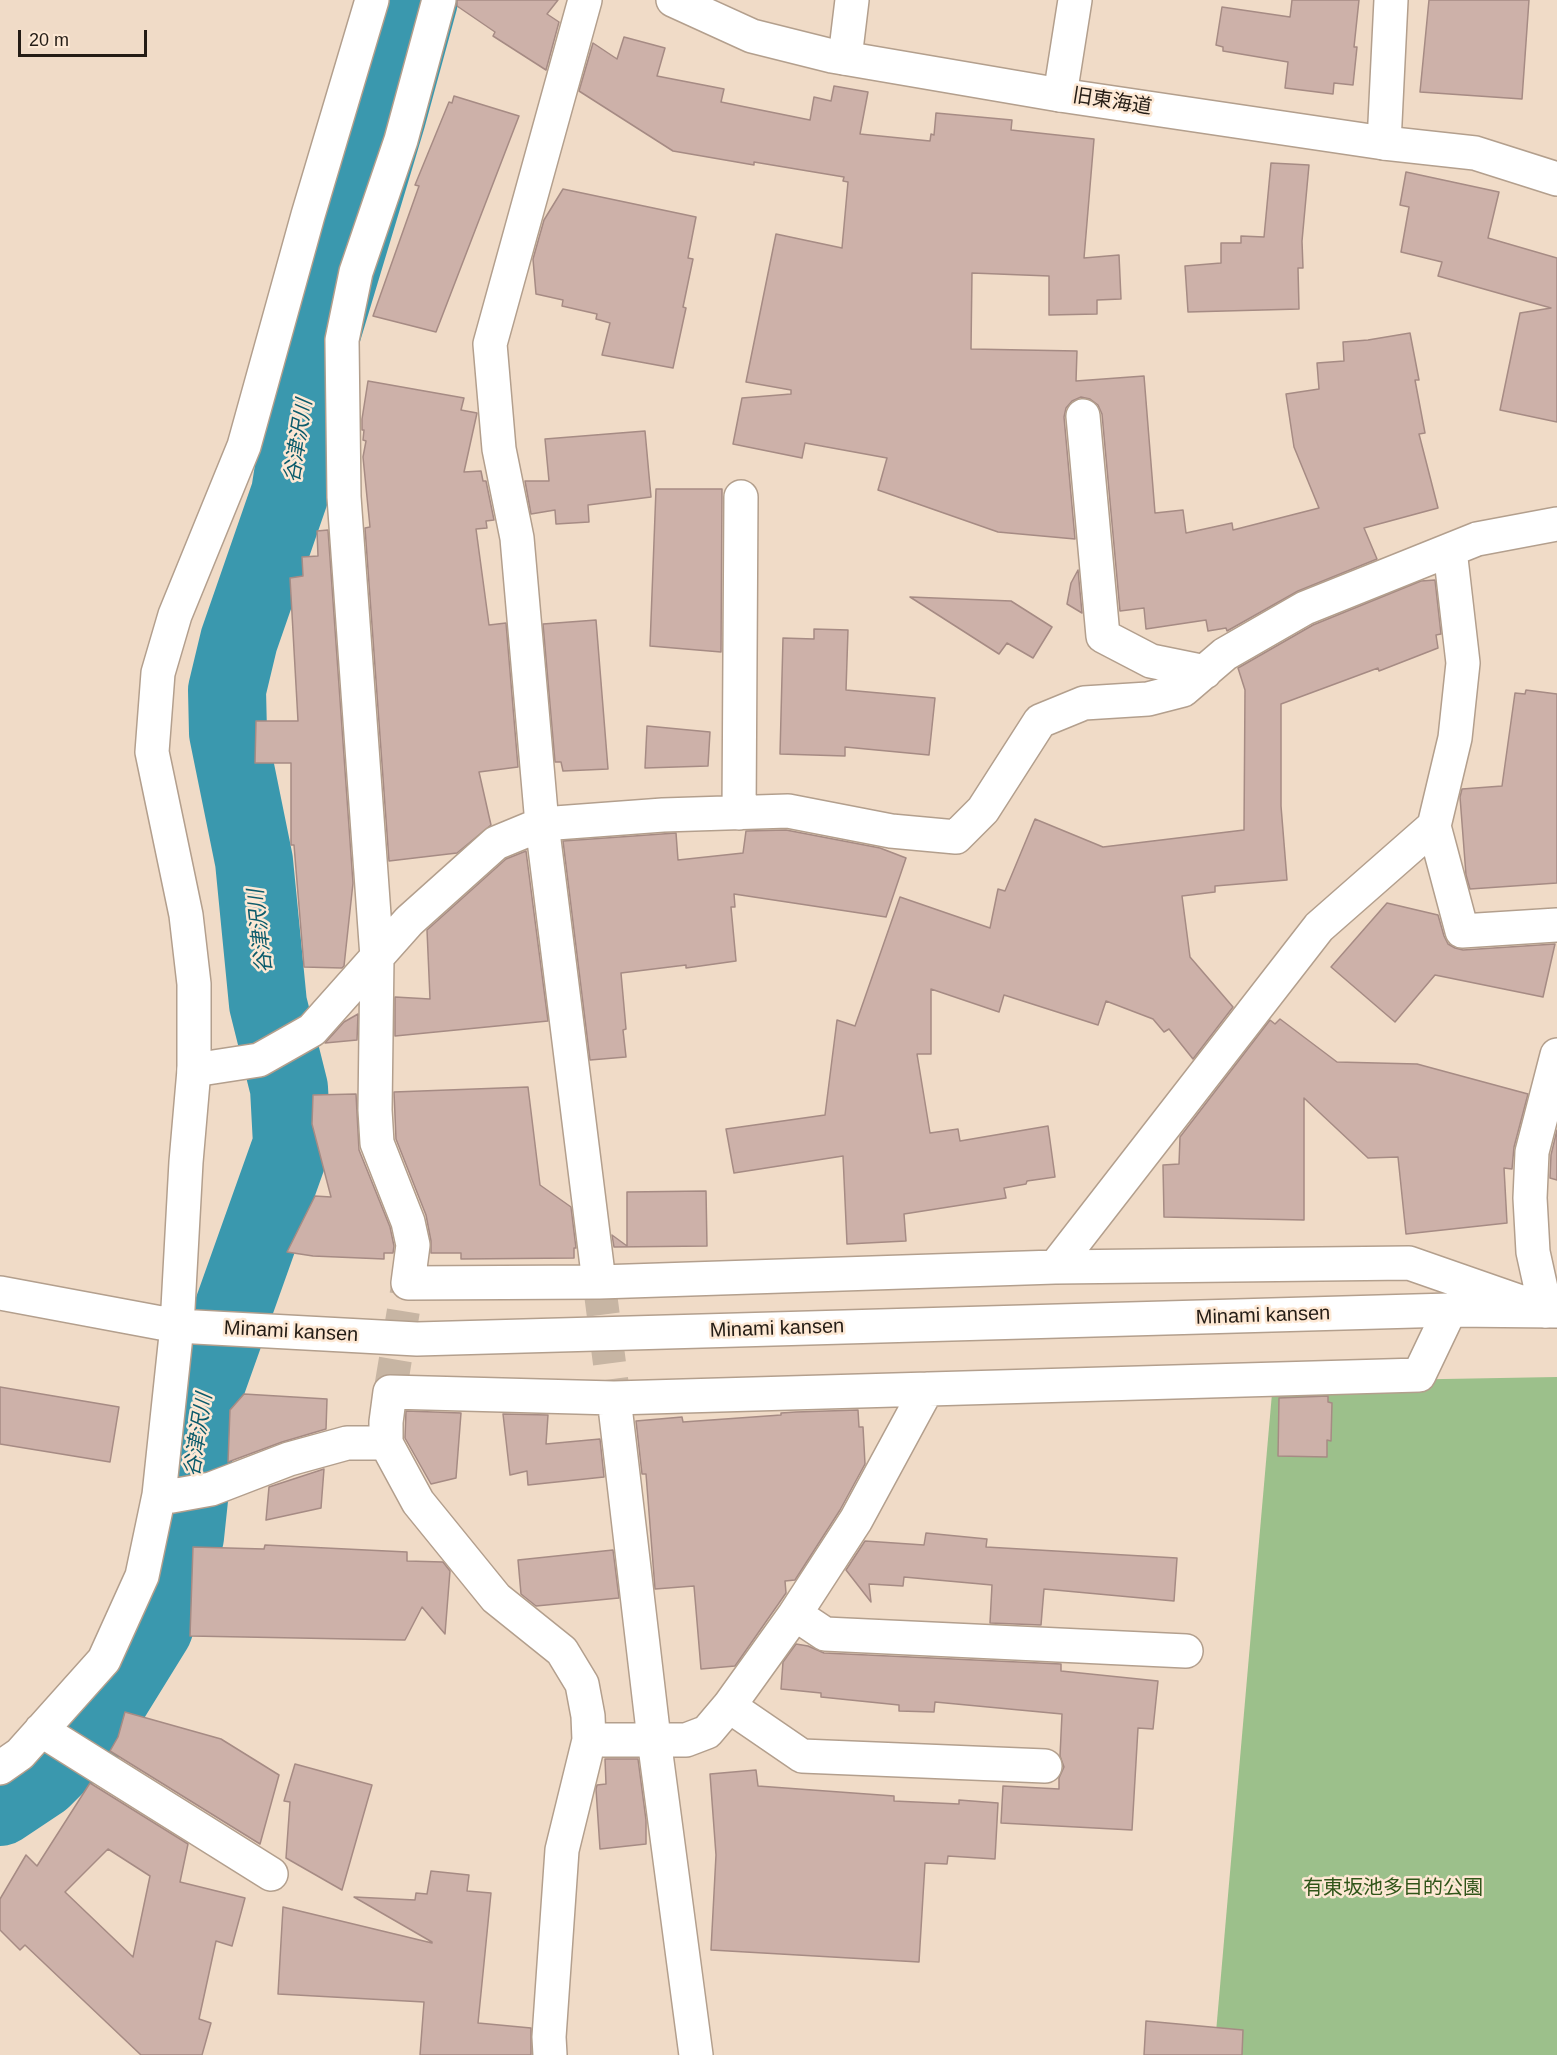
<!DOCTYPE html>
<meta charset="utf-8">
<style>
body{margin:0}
#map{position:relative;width:1557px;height:2055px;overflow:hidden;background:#f0dbc7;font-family:Helvetica,sans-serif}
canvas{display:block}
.scale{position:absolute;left:18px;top:30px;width:129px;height:27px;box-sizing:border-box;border:3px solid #241c15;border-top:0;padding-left:8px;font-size:18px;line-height:21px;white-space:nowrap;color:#241c15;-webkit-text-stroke:4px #fde8d4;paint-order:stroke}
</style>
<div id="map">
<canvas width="1557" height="2055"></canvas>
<div class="scale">20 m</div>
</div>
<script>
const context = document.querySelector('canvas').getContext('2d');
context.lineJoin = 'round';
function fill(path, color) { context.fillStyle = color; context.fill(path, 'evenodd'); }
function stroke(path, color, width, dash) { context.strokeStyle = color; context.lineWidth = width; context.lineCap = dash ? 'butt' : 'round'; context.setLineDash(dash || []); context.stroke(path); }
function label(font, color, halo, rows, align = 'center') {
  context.font = font + ' Helvetica,"Noto Sans JP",sans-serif'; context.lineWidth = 5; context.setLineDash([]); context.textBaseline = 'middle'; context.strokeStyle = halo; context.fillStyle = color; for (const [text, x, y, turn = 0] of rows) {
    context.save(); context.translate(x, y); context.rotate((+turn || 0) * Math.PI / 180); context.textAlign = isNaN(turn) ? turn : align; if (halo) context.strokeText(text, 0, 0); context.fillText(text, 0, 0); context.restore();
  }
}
fill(new Path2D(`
 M 1557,1377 L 1557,2055 L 1214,2055 L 1273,1382 Z`), '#9cc08b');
stroke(new Path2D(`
 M 0,1807 L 42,1779 L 91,1730 L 154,1628 L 185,1537 L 199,1405 L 292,1144 L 289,1088 L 268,1004 L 254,861 L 228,733 L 227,690 L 239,640 L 290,493 L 308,379 L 387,117 L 419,0`), '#3a98ae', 78);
const building = new Path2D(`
 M 457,0 L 558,0 L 547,14 L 559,22 L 546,70 L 493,36 L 495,32 L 457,6 Z
 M 1292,0 L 1359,0 L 1354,47 L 1357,47 L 1353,85 L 1334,83 L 1333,94 L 1285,88 L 1288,62 L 1223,51 L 1223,47 L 1216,45 L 1222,7 L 1290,17 Z
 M 1429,0 L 1529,0 L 1522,99 L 1420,92 Z
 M 624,37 L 665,48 L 657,76 L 724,89 L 721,102 L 810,120 L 814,97 L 831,101 L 834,86 L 868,92 L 860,134 L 930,141 L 931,134 L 934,135 L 936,113 L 1012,120 L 1011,130 L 1094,139 L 1084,258 L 1119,255 L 1121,299 L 1097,300 L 1097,314 L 1049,315 L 1049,276 L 972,273 L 971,349 L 1077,351 L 1076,381 L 1144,376 L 1155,513 L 1183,510 L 1186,533 L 1232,523 L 1233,530 L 1319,508 L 1294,447 L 1286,394 L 1319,389 L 1317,363 L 1344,361 L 1343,342 L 1368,340 L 1410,333 L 1419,380 L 1415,380 L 1425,433 L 1419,434 L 1438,508 L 1364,528 L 1377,559 L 1298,591 L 1227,631 L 1226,628 L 1208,631 L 1206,620 L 1146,629 L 1144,608 L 1120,611 L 1102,414 L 1098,405 L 1090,399 L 1081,397 L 1072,401 L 1066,408 L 1064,417 L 1075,539 L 998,532 L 878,490 L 887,458 L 805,443 L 802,458 L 733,444 L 742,398 L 791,394 L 791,390 L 746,382 L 776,234 L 842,248 L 848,182 L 843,181 L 844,177 L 754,162 L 754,165 L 673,151 L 579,91 L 593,43 L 617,59 Z
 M 454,96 L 519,116 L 436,332 L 373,316 L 419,186 L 415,185 L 449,102 L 452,103 Z
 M 1271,163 L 1309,165 L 1302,241 L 1303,268 L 1298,268 L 1299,309 L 1188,312 L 1185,266 L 1221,263 L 1221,243 L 1241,243 L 1241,236 L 1264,237 Z
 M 1406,172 L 1499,192 L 1488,238 L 1557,258 L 1557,422 L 1500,410 L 1520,313 L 1551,308 L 1438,276 L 1442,262 L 1401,252 L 1409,207 L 1400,205 Z
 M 563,189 L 696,217 L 688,258 L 693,259 L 683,307 L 686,308 L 673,368 L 602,355 L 610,323 L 596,319 L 597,314 L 562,306 L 563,300 L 536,294 L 533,259 L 544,220 Z
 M 368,381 L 464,398 L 461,410 L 477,413 L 464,472 L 481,471 L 483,481 L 486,481 L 494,520 L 486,521 L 487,528 L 476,529 L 489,625 L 506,623 L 518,767 L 479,772 L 491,825 L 457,853 L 389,861 L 365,528 L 370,527 L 363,457 L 366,441 L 363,440 L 364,430 L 362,430 L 362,419 Z
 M 645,431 L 651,497 L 588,505 L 589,522 L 556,524 L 555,510 L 531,514 L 525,481 L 549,481 L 545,439 Z
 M 656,489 L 722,489 L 721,652 L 650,646 Z
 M 328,530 L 353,883 L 344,966 L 342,968 L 304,967 L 294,845 L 291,845 L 291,763 L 255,763 L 256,721 L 298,721 L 290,578 L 303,576 L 302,557 L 318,556 L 317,531 Z
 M 1078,570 L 1082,613 L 1067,604 L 1071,583 Z
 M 1435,580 L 1441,634 L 1436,635 L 1438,648 L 1379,671 L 1378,668 L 1281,704 L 1281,806 L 1287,880 L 1215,886 L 1215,892 L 1182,896 L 1190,957 L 1233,1007 L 1193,1059 L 1169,1029 L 1164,1032 L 1153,1019 L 1106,1001 L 1098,1025 L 1004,995 L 999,1012 L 931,989 L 931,1054 L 917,1054 L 930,1133 L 958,1129 L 960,1141 L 1048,1126 L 1055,1177 L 1027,1181 L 1026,1184 L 1004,1188 L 1006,1198 L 904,1214 L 906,1241 L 847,1244 L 843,1156 L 734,1173 L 726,1129 L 825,1115 L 837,1020 L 855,1026 L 900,897 L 990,928 L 998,889 L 1005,891 L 1035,819 L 1103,847 L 1244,830 L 1245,690 L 1238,668 L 1313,625 L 1421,581 Z
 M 910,597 L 1011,601 L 1052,627 L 1033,658 L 1007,643 L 999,654 Z
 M 596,620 L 608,769 L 563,771 L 561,762 L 555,762 L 543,624 Z
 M 814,629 L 848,630 L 846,690 L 935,698 L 929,755 L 845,747 L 845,756 L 780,754 L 783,638 L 814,639 Z
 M 1526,690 L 1557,694 L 1557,883 L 1470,889 L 1466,875 L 1460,797 L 1462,789 L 1502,786 L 1515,693 L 1525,694 Z
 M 647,726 L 710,732 L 708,766 L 645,768 Z
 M 786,830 L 880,848 L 906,858 L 886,917 L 734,894 L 735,907 L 731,907 L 736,961 L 686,968 L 686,965 L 621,973 L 626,1029 L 623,1030 L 626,1057 L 590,1060 L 563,841 L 676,833 L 678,860 L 743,853 L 746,831 Z
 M 526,851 L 548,1021 L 395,1036 L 395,997 L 430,999 L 427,930 L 506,859 Z
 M 1387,903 L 1438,915 L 1444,936 L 1448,944 L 1455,948 L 1463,950 L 1555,944 L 1543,997 L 1435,975 L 1395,1022 L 1331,967 Z
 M 358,1014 L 357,1040 L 325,1043 L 344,1022 Z
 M 1280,1019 L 1337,1062 L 1417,1064 L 1528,1094 L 1514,1147 L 1512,1169 L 1504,1168 L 1507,1223 L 1406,1234 L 1398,1157 L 1368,1158 L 1304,1098 L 1304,1220 L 1164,1217 L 1163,1165 L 1179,1164 L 1180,1137 L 1270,1020 L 1275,1024 Z
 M 528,1087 L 540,1185 L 571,1207 L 576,1248 L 574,1248 L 574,1258 L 461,1259 L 461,1253 L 431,1253 L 431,1241 L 426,1215 L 396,1139 L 394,1092 Z
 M 356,1094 L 359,1150 L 390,1227 L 394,1246 L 393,1253 L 384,1253 L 384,1259 L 313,1256 L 287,1252 L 315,1196 L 331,1197 L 312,1124 L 313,1095 Z
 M 1557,1130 L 1557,1180 L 1550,1178 L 1551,1155 Z
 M 706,1191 L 707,1246 L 614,1247 L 612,1235 L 627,1246 L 627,1192 Z
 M 0,1387 L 119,1407 L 110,1462 L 0,1444 Z
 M 244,1394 L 327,1399 L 326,1429 L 282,1442 L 228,1462 L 230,1410 Z
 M 1328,1396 L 1328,1402 L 1332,1403 L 1331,1441 L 1327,1440 L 1327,1457 L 1278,1456 L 1279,1398 Z
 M 858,1410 L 859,1427 L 863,1427 L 865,1464 L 840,1510 L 795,1580 L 785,1581 L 786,1593 L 735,1666 L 701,1669 L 694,1586 L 655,1589 L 646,1474 L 642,1474 L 636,1421 L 682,1417 L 683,1422 L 781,1415 L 781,1413 L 796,1412 Z
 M 406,1411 L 461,1413 L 456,1478 L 431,1484 L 405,1438 Z
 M 503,1414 L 548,1415 L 546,1444 L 600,1439 L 604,1477 L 528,1485 L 527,1471 L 510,1475 Z
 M 324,1469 L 321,1508 L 266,1520 L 269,1487 Z
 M 926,1533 L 987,1539 L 986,1547 L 1177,1558 L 1174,1601 L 1044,1589 L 1041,1625 L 990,1623 L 992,1585 L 904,1577 L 903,1586 L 869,1584 L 871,1602 L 846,1570 L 865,1541 L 924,1545 Z
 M 265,1545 L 407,1552 L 407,1561 L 443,1562 L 450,1571 L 445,1634 L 422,1607 L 405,1640 L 190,1636 L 193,1547 L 264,1549 Z
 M 613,1550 L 619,1598 L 536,1606 L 521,1594 L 518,1560 Z
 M 796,1644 L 808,1646 L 824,1653 L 1061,1664 L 1061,1671 L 1158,1681 L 1153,1729 L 1138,1728 L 1132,1830 L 1001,1823 L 1003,1786 L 1059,1789 L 1059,1778 L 1064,1767 L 1060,1756 L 1062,1714 L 935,1702 L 934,1712 L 899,1711 L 899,1705 L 821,1697 L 821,1693 L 781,1689 L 783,1662 Z
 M 125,1712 L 221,1739 L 279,1775 L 260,1844 L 110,1751 L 118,1737 Z
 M 605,1759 L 638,1759 L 646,1820 L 646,1844 L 600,1849 L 596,1789 L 597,1785 L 606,1784 Z
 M 295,1764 L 372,1785 L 342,1890 L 286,1858 L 290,1802 L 284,1801 Z
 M 756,1770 L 758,1786 L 894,1796 L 894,1801 L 959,1804 L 959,1800 L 998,1803 L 995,1859 L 948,1856 L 947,1864 L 925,1863 L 919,1962 L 711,1950 L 716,1855 L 710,1774 Z
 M 90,1783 L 188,1844 L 180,1882 L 245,1898 L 232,1946 L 216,1941 L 199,2019 L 211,2023 L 202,2055 L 141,2055 L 25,1945 L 20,1950 L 0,1930 L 0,1899 L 26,1855 L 37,1866 ZM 108,1849 L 150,1876 L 133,1957 L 65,1892 Z
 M 431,1871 L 469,1875 L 467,1891 L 491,1893 L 478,2023 L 531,2028 L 531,2055 L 420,2055 L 424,2002 L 278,1994 L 283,1907 L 432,1943 L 432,1942 L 354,1897 L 415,1900 L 416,1893 L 427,1894 Z
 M 1146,2021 L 1243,2030 L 1242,2055 L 1144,2055 Z`);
fill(building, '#cdb1a9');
stroke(building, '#a68b84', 1.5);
stroke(new Path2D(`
 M 599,1282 L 614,1398
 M 390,1392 L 408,1283`), '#c7b5a3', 33, [33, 16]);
const street = new Path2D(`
 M 439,0 L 401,140 L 356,272 L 342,340 L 344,497 L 377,957 L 375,1110 L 377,1143 L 408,1222 L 413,1245 L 408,1283 L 599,1282 L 1055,1267 L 1409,1263 L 1541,1309
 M 585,0 L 490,344 L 499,449 L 517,538 L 542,824 L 599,1282
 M 845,58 L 852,0
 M 1060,95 L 1075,0
 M 1384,143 L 1391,0
 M 1083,416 L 1103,636 L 1151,661 L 1205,672
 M 739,813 L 741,497
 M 1434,826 L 1462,931 L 1557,925
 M 194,1070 L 259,1060 L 312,1030 L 409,921 L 496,843 L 542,824 L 663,815 L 788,811 L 891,831 L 956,837 L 983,810 L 1040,721 L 1084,703 L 1148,699 L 1183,690 L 1225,654 L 1305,608 L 1477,539 L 1557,524
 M 1055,1267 L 1319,927 L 1434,826 L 1455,738 L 1463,663 L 1450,550
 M 1546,1311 L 1533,1252 L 1530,1198 L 1532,1152 L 1557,1055
 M 614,1398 L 654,1739 L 696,2055
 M 159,1495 L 172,1496 L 211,1489 L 289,1459 L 347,1443 L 386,1443
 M 795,1614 L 825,1634 L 1186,1651
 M 729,1706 L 802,1756 L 1045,1766
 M 41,1730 L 271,1874
 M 589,1740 L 588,1716 L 582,1684 L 562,1651 L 496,1598 L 418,1502 L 386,1443 L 386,1422 L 390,1392 L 614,1398 L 1419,1375 L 1450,1310
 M 0,1768 L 20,1754 L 104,1660 L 142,1576 L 159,1495 L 177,1326
 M 550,2055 L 549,2037 L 562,1850 L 589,1740 L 686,1740 L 707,1732 L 729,1706 L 795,1614 L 856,1520 L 927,1389`);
const secondary = new Path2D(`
 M 673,0 L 752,36 L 832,56 L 1060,95 L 1384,143 L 1475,153 L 1557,179
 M 0,1293 L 177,1326 L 417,1339 L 1450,1310 L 1557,1311
 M 177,1326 L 186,1162 L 194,1070 L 194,984 L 186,915 L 152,752 L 158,673 L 175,615 L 244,446 L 308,215 L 372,0`);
stroke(street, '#b39f8d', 36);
stroke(secondary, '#b39f8d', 36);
stroke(street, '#fff', 33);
stroke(secondary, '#fff', 33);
label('20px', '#241c15', '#fde8d4', [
 ["旧東海道",1112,102,9],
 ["Minami kansen",1263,1316,-2],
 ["Minami kansen",777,1329,-2],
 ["Minami kansen",291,1332,3]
]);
label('20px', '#305519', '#fde8d4', [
 ["有東坂池多目的公園",1393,1888]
]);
label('italic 21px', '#0c5b6b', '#fde8d4', [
 ["谷津沢川",299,441,-81],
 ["谷津沢川",261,931,-96],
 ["谷津沢川",199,1435,-81]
]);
</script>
